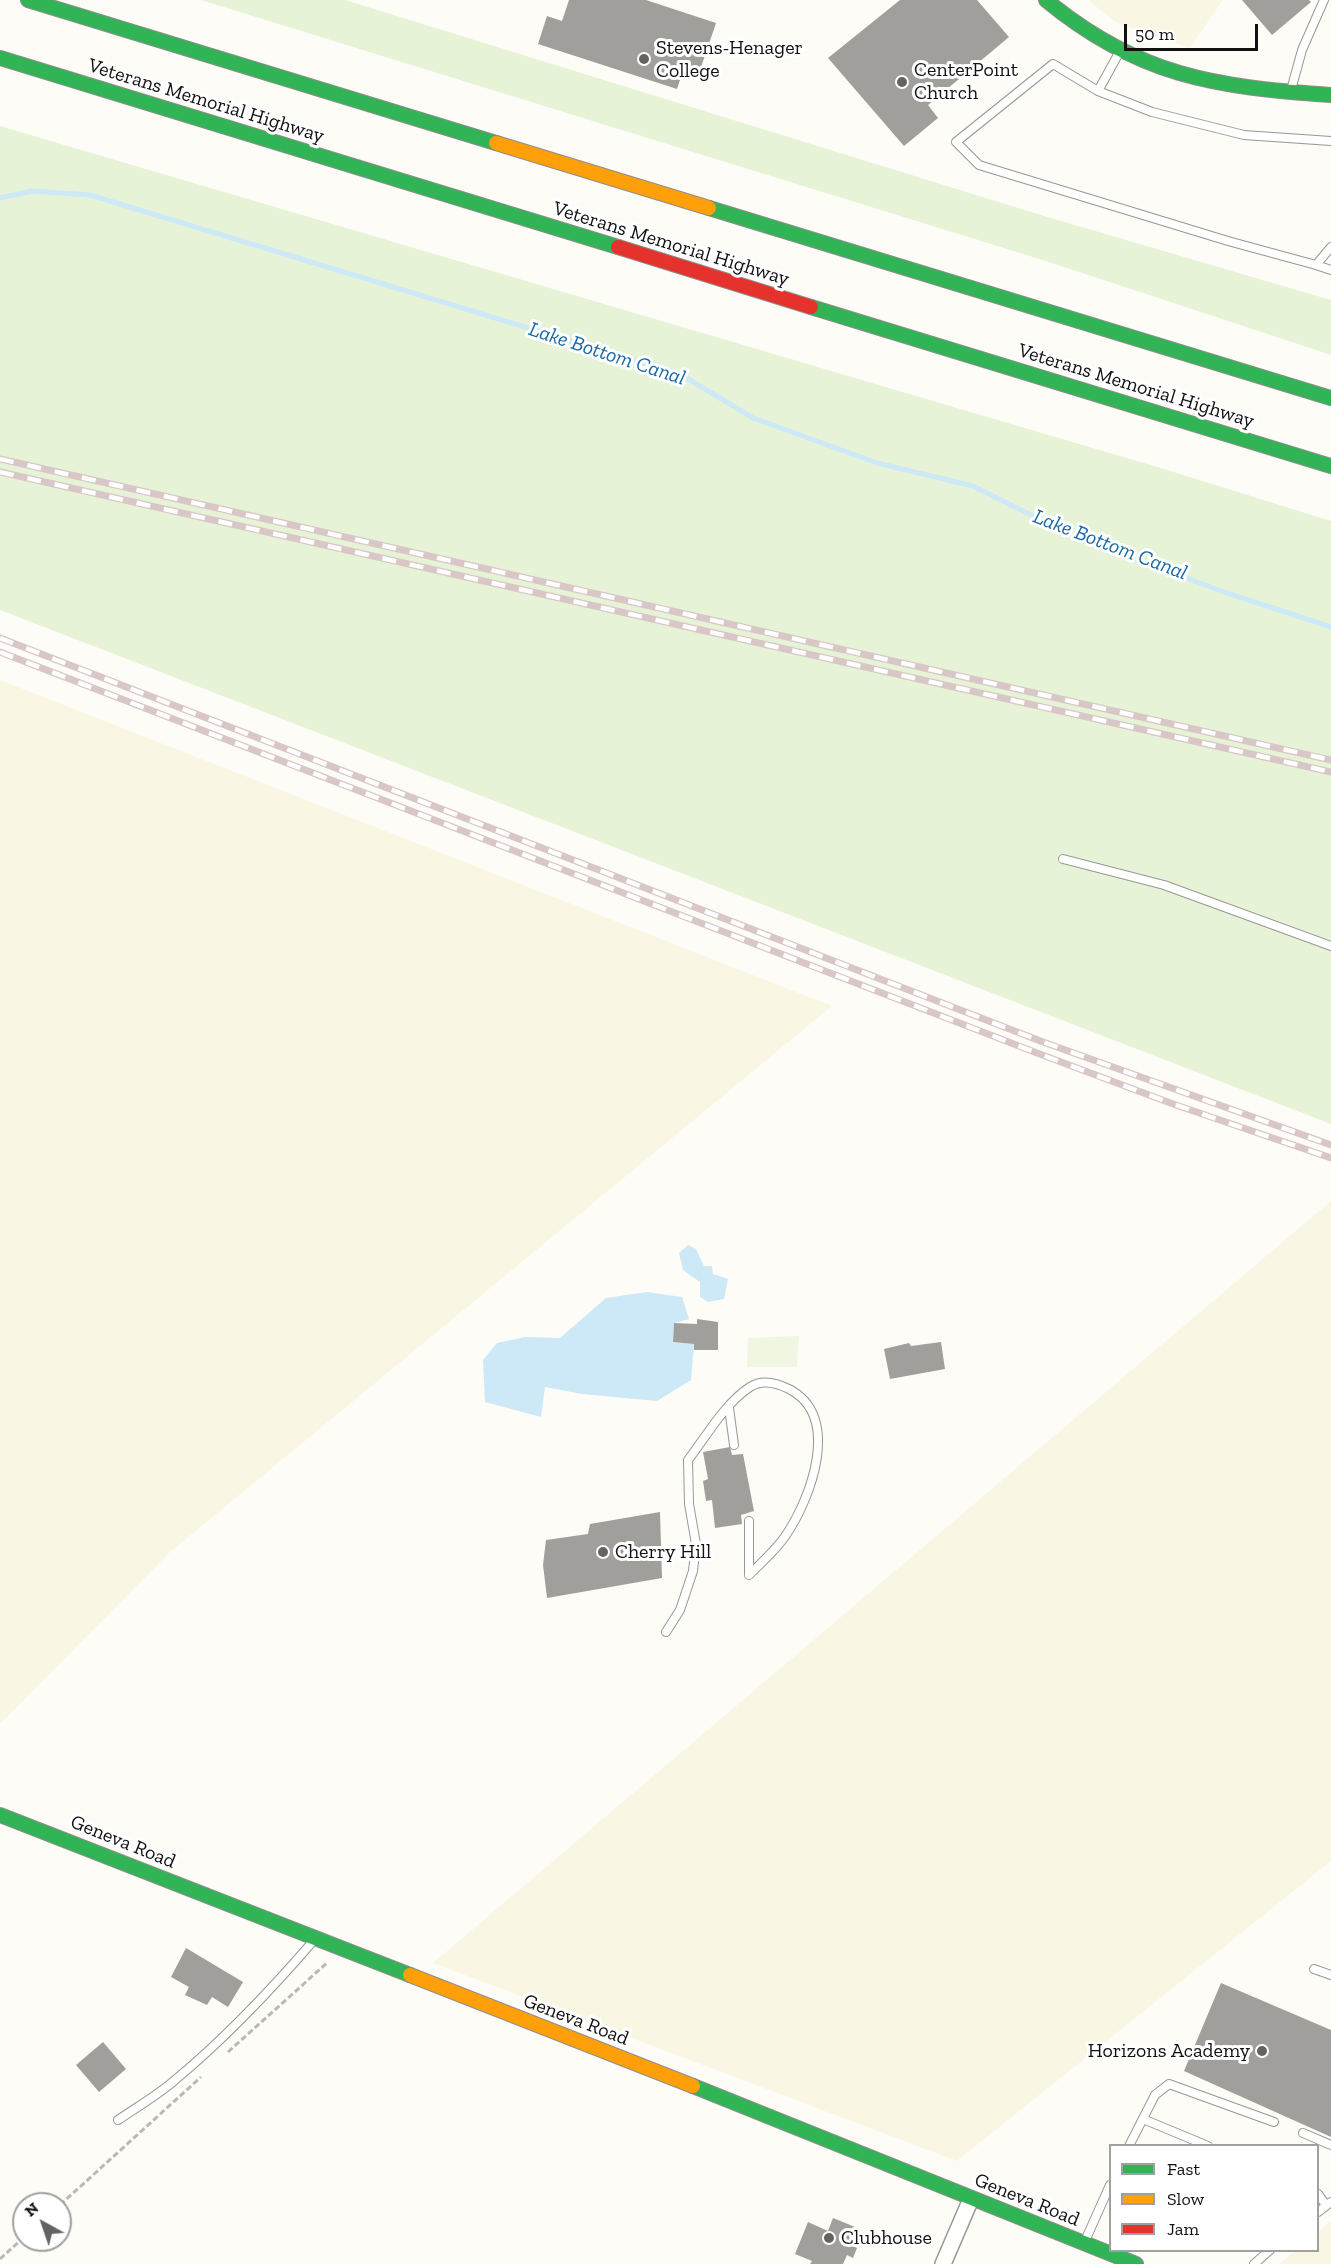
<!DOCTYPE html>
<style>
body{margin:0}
#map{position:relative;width:1331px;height:2264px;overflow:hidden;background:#fdfcf7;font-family:"Zilla Slab",serif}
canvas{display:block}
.legend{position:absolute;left:1109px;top:2144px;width:210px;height:108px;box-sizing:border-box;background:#fff;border:2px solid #a0a0a0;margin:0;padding:8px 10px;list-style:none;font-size:18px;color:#111}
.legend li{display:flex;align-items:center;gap:12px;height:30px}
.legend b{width:30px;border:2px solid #a0a0a0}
.north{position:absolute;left:12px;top:2192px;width:60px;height:60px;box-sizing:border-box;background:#fff;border:2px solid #a0a0a0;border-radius:50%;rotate:320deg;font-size:16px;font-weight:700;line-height:24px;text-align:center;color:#111}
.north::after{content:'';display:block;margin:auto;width:21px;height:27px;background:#646362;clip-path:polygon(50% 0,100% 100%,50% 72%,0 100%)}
.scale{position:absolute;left:1124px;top:24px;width:134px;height:27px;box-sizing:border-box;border:3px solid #111;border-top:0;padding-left:8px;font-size:18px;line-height:21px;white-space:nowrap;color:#111;-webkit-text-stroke:4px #fff;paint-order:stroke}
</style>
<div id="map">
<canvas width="1331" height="2264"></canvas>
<ul class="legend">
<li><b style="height:8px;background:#30b455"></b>Fast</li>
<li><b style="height:8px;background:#ff9f0a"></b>Slow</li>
<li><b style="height:8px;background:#e5322d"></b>Jam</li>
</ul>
<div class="north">N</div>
<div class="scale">50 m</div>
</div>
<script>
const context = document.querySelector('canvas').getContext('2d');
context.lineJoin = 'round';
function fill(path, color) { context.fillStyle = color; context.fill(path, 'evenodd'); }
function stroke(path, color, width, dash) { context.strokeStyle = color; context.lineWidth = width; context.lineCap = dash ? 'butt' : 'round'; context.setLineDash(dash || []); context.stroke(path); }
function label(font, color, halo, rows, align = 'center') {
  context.font = font + ' "Zilla Slab",serif'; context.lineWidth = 6; context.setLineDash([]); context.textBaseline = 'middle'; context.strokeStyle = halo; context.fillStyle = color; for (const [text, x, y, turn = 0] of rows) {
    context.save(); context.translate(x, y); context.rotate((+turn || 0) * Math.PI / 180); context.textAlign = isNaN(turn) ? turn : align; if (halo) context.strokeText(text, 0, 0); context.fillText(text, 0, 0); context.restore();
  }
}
fill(new Path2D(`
 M 1088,0 L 1223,0 L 1190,48 L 1117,23 Z
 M 0,680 L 832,1006 L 169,1553 L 0,1724 Z
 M 1331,1201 L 1331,1861 L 957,2161 L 433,1963 Z
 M 1331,2221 L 1331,2264 L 1279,2264 L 1295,2251 L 1318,2250 L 1318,2232 Z`), '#f9f7e4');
fill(new Path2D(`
 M 201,0 L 345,0 L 1044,216 L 1331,300 L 1331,355 L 1046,261 Z
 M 0,126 L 1164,469 L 1331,521 L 1331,1124 L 0,610 Z`), '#e7f3d7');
fill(new Path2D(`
 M 799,1336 L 797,1367 L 747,1367 L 748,1338 Z`), '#f0f6e1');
fill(new Path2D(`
 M 688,1245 L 696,1249 L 704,1266 L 712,1266 L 713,1274 L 728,1279 L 724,1299 L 708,1302 L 700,1297 L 700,1282 L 683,1270 L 679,1253 Z
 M 647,1292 L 682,1297 L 689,1319 L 674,1323 L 673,1342 L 694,1344 L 691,1380 L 657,1401 L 582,1394 L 545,1387 L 541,1417 L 485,1402 L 483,1360 L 497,1343 L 525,1337 L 560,1338 L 606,1298 Z`), '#cde8f7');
stroke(new Path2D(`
 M 0,198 L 32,191 L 90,195 L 680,374 L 753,418 L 877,463 L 973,486 L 1069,534 L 1224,592 L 1331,627`), '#cde8f7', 5);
fill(new Path2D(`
 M 569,0 L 646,0 L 716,23 L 697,79 L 682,74 L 677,89 L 538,44 L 547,16 L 562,21 Z
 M 900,0 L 977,0 L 1009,37 L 928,105 L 938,118 L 904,146 L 828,58 Z
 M 1242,0 L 1309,0 L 1311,2 L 1272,35 Z
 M 697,1319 L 718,1322 L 718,1350 L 694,1350 L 694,1344 L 673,1342 L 674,1323 L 697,1324 Z
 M 941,1342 L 945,1369 L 890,1379 L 884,1349 L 909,1343 L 911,1346 Z
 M 730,1447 L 732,1455 L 743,1454 L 754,1511 L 741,1515 L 742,1524 L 715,1528 L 712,1500 L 706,1501 L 703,1481 L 708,1479 L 703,1452 Z
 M 660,1512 L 662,1578 L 547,1598 L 543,1565 L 546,1540 L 588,1534 L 590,1524 Z
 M 186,1948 L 243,1982 L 228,2007 L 212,1997 L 207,2005 L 185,1995 L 189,1987 L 171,1977 Z
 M 1221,1983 L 1331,2030 L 1331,2137 L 1184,2071 Z
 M 103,2042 L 126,2069 L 99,2092 L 76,2065 Z
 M 833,2218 L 860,2229 L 853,2246 L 857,2248 L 853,2258 L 847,2255 L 843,2264 L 810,2264 L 812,2261 L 795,2254 L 808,2222 L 828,2231 Z`), '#a19f9c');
const lane = new Path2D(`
 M 1120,51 L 1098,91 L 1152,112 L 1244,135 L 1331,141
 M 1291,90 L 1302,50 L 1324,0
 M 1098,91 L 1053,64 L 956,142 L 979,165 L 1228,241 L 1316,265 L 1331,247
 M 1316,265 L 1331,270
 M 1063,859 L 1164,885 L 1331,946
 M 729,1408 L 734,1445
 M 749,1575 L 749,1521
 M 666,1632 L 680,1610 L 693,1571 L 696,1544 L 689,1504 L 688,1460 C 706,1437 724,1404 750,1387 C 762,1379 777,1383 789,1389 C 842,1416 811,1498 786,1535 C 776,1550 761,1563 749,1575
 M 1314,1969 L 1331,1975
 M 1143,2119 L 1208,2146
 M 118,2120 C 137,2107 158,2095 175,2080 C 227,2037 271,1990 315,1939
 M 1303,2133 L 1331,2145
 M 1129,2146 L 1155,2095 L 1169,2084 L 1274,2122
 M 1318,2194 L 1326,2205
 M 1318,2212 L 1331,2202
 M 1085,2241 L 1110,2185
 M 1254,2264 L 1270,2250`);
const street = new Path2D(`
 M 943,2264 L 971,2199`);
const fast = new Path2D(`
 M 28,0 L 496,143
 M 1046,0 C 1138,76 1215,87 1331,95
 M 0,58 L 618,247
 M 709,208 L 1331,398
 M 811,307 L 1331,466
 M 0,1815 L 410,1975
 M 693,2086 L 1136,2264`);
const slow = new Path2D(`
 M 496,143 L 709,208
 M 410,1975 L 693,2086`);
const jam = new Path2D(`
 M 618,247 L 811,307`);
stroke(lane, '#979795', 10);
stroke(street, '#979795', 18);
stroke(fast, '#8e8d8b', 16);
stroke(slow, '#8e8d8b', 16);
stroke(jam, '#8e8d8b', 16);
stroke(new Path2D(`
 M 228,2052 L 328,1962
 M 60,2205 L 201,2077
 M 0,2259 L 24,2237`), '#b9b9b8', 3, [6, 3]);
stroke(lane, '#fffffe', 8);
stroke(street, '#fffffe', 15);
stroke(fast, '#30b455', 14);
stroke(slow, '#ff9f0a', 14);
stroke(jam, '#e5322d', 14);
const rail = new Path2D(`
 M 0,459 L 1331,760
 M 0,472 L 1331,772
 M 0,638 L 1043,1042 L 1331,1145
 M 0,652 L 1037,1053 L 1173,1104 L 1331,1158`);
stroke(rail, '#d9c6c7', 7);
stroke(rail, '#fff', 4.5, [14]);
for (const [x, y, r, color] of [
 [644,59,6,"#646362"],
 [902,82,6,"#646362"],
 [603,1552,6,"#646362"],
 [1262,2051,6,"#646362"],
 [829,2238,6,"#646362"]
]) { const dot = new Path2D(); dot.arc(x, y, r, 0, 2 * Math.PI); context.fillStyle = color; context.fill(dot); stroke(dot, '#fff', 2); }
label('20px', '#111', '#fff', [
 ["Stevens-Henager",656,48],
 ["College",656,71],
 ["CenterPoint",914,70],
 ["Church",914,93],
 ["Cherry Hill",615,1552],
 ["Horizons Academy",1250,2051,"right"],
 ["Clubhouse",841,2238]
], 'left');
label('20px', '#111', '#fff', [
 ["Veterans Memorial Highway",206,101,17],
 ["Veterans Memorial Highway",671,244,17],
 ["Veterans Memorial Highway",1136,386,17],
 ["Geneva Road",123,1842,22],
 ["Geneva Road",576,2020,21],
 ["Geneva Road",1027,2200,22]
]);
label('italic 21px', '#1768a6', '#fff', [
 ["Lake Bottom Canal",607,354,18],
 ["Lake Bottom Canal",1110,545,21]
]);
</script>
